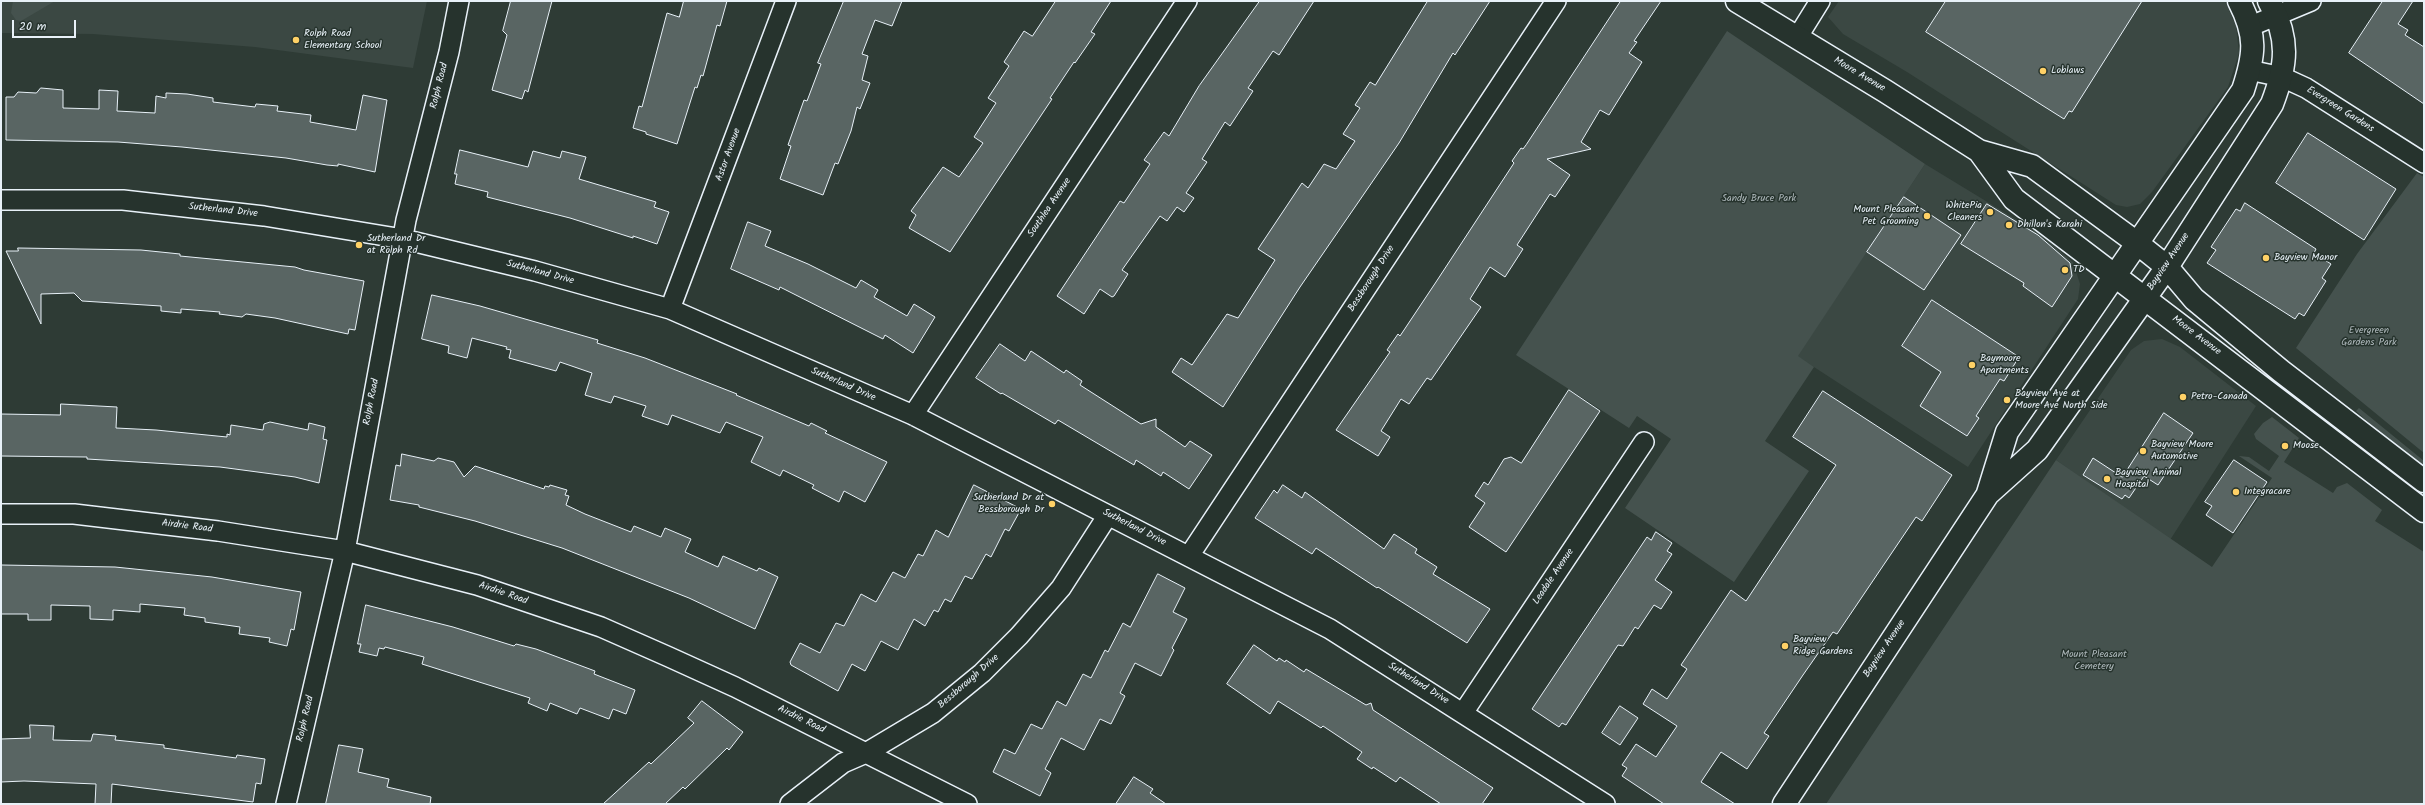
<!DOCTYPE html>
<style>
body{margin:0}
#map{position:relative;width:2425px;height:805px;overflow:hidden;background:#2e3b35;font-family:Kalam,sans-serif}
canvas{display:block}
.frame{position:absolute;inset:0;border:2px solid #e8f1f8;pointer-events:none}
.scale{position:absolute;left:12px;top:20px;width:64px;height:18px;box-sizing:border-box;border:2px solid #e8f1f8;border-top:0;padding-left:5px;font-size:12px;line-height:14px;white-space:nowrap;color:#e8f1f8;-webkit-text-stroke:3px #26332d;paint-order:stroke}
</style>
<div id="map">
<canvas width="2425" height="805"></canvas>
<div class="frame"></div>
<div class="scale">20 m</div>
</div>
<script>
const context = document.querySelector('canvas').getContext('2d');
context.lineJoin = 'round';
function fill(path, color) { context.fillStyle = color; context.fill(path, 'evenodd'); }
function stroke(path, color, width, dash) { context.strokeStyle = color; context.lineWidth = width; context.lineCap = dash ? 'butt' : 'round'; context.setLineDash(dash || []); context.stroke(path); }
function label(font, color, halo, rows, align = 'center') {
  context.font = font + ' Kalam,sans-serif'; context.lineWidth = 3; context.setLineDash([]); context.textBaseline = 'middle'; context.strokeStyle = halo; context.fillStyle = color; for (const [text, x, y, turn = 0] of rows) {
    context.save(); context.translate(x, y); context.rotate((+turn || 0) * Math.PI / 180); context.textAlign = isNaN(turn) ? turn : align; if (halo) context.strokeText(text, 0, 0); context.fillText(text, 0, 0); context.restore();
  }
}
fill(new Path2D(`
 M 1,1 L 427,1 L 413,68 L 255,47 L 93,34 L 1,33 Z
 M 1839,1 L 2225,1 L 2236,26 L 2239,53 L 2228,87 L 2152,192 L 2140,204 L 2127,207 L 2116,205 L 1907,72 L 1843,34 L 1828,17 Z
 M 1925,164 L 2040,234 L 2073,262 L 2080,284 L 2078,299 L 1968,467 L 1797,356 Z
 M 2162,339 L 2180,347 L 2256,406 L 2170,540 L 2056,460 L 2131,350 L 2144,341 Z`), '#3b4843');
fill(new Path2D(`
 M 13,1 L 55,1 L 21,21 L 16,20 L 11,13 Z
 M 1727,31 L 1925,164 L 1798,356 L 1814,367 L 1765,441 L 1809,471 L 1734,582 L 1625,508 L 1671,439 L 1637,416 L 1629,428 L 1516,355 Z
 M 2417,173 L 2424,177 L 2424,453 L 2296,348 L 2357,254 Z
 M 2359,408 L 2424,461 L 2424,467 L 2379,432 L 2356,411 Z
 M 2272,417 L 2299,438 L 2284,462 L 2333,493 L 2337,487 L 2347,483 L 2382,510 L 2375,521 L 2424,552 L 2424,804 L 1826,804 L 2056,460 L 2212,567 L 2272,478 L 2239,456 L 2249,457 L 2269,471 L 2279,456 L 2256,439 L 2254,434 L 2263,423 Z`), '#45524e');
const building = new Path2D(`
 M 511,1 L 552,1 L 528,92 L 525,90 L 522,99 L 492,90 L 507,35 L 503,31 Z
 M 684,1 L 727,1 L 720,26 L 717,25 L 703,76 L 701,75 L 697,88 L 695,87 L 677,144 L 646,134 L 646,132 L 633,128 L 639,106 L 642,107 L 667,13 L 679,17 Z
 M 844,1 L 902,1 L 892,26 L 875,20 L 862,54 L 868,56 L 862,80 L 870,83 L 860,109 L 857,107 L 851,131 L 838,164 L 835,163 L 823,195 L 780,179 L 791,146 L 788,145 L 804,100 L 807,101 L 821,64 L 818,63 Z
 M 1056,1 L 1111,1 L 1091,32 L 1095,34 L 1075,63 L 1074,62 L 1050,98 L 1052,99 L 950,252 L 909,228 L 916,215 L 911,211 L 943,167 L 959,177 L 983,143 L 974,137 L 996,103 L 988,98 L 1009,66 L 1004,62 L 1024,31 L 1032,36 Z
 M 1260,1 L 1314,1 L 1279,55 L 1273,51 L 1248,88 L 1253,91 L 1230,126 L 1225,122 L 1202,159 L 1207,162 L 1186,193 L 1194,198 L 1184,212 L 1177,207 L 1167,221 L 1160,216 L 1122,270 L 1128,274 L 1114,296 L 1112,297 L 1100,289 L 1084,314 L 1057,296 L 1120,201 L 1124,203 L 1150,164 L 1144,160 L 1164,132 L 1169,136 L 1199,86 Z
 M 1428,1 L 1490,1 L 1455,55 L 1453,53 L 1399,143 L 1300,287 L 1223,407 L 1172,372 L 1181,358 L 1192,365 L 1227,314 L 1238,318 L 1275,260 L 1258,249 L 1302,183 L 1308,188 L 1324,164 L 1336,169 L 1355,141 L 1343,134 L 1360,108 L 1355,105 L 1370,82 L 1375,85 Z
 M 1621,1 L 1661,1 L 1634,41 L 1637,42 L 1629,53 L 1642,62 L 1609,115 L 1600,110 L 1581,142 L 1591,149 L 1547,159 L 1570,175 L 1555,197 L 1550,194 L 1517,245 L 1523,249 L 1505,277 L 1490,267 L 1470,299 L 1481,307 L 1431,380 L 1427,378 L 1409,404 L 1401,399 L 1381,431 L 1390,437 L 1378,456 L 1336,430 L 1390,352 L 1387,350 L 1398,334 L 1400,336 L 1436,282 L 1514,163 L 1512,161 L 1521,148 L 1523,149 L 1526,145 Z
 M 1946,1 L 2142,1 L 2072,112 L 2069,111 L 2064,119 L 1926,32 Z
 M 2383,1 L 2413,1 L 2398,24 L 2408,30 L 2405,35 L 2424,47 L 2424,104 L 2349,53 Z
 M 41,88 L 63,90 L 63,108 L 99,109 L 99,90 L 118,91 L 117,111 L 155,113 L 156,96 L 166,98 L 166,93 L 187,94 L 213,98 L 213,102 L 255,107 L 256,104 L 278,106 L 277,111 L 311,115 L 310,122 L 356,130 L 363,95 L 387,100 L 375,172 L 338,164 L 338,166 L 327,165 L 286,158 L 182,147 L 118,142 L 6,140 L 6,97 L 14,97 L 18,92 L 36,93 Z
 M 2308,133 L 2396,189 L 2364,240 L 2276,183 Z
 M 460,150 L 528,167 L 533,151 L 560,158 L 562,151 L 586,157 L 579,179 L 656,202 L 654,207 L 669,212 L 657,244 L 633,236 L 633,238 L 570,218 L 487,197 L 488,192 L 455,184 L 457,174 L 455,174 Z
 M 1904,197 L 1961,235 L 1924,290 L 1867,252 Z
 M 2245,203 L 2316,249 L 2314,253 L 2331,264 L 2322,278 L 2326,281 L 2304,316 L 2299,313 L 2295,319 L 2207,263 L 2216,250 L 2211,247 L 2236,209 L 2240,211 Z
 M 1987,204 L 2038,235 L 2070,263 L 2072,276 L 2052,307 L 2023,286 L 2024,283 L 1961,244 Z
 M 748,222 L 771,231 L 765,246 L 808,264 L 856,288 L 861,280 L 878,290 L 874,297 L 907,316 L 914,304 L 935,317 L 913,353 L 885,335 L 883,339 L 780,287 L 779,290 L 731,269 Z
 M 18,248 L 141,250 L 180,254 L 180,256 L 295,267 L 304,270 L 364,281 L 355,330 L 349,329 L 348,334 L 275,318 L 246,314 L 242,317 L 219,314 L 220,312 L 181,309 L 181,313 L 161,311 L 161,306 L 82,301 L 74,293 L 41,294 L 41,324 L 6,251 L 18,251 Z
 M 432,295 L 480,306 L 598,340 L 597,343 L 645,358 L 737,394 L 736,395 L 809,426 L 811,423 L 827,431 L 825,433 L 887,462 L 865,502 L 844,491 L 839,502 L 812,488 L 814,485 L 783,470 L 780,476 L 751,462 L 763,437 L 726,422 L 720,433 L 672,415 L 668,425 L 642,416 L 646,406 L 614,396 L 611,403 L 585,395 L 592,373 L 560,362 L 556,371 L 509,358 L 511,350 L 506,349 L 507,347 L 472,338 L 467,358 L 448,353 L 449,346 L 422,339 Z
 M 1932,300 L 2019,357 L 2004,381 L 2000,379 L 1976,416 L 1979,418 L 1967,436 L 1920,406 L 1941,372 L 1902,346 Z
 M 1000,344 L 1025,361 L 1031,351 L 1064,373 L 1066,370 L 1082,381 L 1080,385 L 1141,424 L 1156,419 L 1156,427 L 1185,447 L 1190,441 L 1212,455 L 1189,489 L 1163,472 L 1161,476 L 1136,460 L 1134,465 L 1058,420 L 1055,424 L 1002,393 L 1001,394 L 976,378 Z
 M 1569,390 L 1600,411 L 1506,552 L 1469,527 L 1485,503 L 1475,496 L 1484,482 L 1488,485 L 1504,459 L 1511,457 L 1521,463 Z
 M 1823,391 L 1952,475 L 1922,521 L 1916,517 L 1837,634 L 1833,632 L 1803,675 L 1764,733 L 1769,736 L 1747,769 L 1721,752 L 1701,782 L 1735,804 L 1664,804 L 1622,776 L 1627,768 L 1622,765 L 1636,744 L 1656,757 L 1677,726 L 1643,704 L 1652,689 L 1667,699 L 1687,669 L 1681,665 L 1731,590 L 1746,601 L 1836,465 L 1793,437 Z
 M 61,404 L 117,407 L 116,428 L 156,430 L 227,437 L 227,434 L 230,435 L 231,425 L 263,430 L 264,424 L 270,422 L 308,430 L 309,423 L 325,427 L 323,439 L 327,440 L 319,483 L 295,477 L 220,467 L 87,459 L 87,457 L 1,456 L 1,414 L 60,415 Z
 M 2164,413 L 2193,433 L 2158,485 L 2144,476 L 2129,498 L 2125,495 L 2122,499 L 2083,475 L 2093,458 L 2122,477 Z
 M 402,454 L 434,461 L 438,458 L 454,462 L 464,477 L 475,466 L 544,489 L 545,486 L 549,487 L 550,485 L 567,490 L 565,495 L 569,496 L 566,505 L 585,514 L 631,532 L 634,526 L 661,537 L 665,528 L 691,539 L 685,552 L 718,567 L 723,556 L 757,571 L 759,568 L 778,577 L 755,629 L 689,598 L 562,548 L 475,521 L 419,507 L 419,505 L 390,500 L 396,465 L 400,466 Z
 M 2234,460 L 2267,482 L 2233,533 L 2206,515 L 2212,506 L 2205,502 Z
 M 974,485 L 1021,509 L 1009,531 L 1005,529 L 991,557 L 986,554 L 972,579 L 965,576 L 951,602 L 945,599 L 938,612 L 934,610 L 925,626 L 914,619 L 898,650 L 881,641 L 865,671 L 852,664 L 838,691 L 791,665 L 790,662 L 800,643 L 820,653 L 836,623 L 844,626 L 861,594 L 876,602 L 893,572 L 905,578 L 918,554 L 923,556 L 936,530 L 948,537 Z
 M 1283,485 L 1302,498 L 1305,492 L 1384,549 L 1394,534 L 1417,549 L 1415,553 L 1437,567 L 1433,574 L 1490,609 L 1467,643 L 1378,587 L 1377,588 L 1316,548 L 1312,554 L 1255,518 L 1274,490 L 1277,493 Z
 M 1656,532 L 1672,543 L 1667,551 L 1672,554 L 1655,580 L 1672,592 L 1661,609 L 1654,605 L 1638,629 L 1635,627 L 1623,646 L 1618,645 L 1566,725 L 1562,723 L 1559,727 L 1532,709 L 1647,537 L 1651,540 Z
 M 1,565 L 115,567 L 212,577 L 301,592 L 294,630 L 291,629 L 287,646 L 269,642 L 270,638 L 239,634 L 240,627 L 205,622 L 205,618 L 184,615 L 185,608 L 140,604 L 140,612 L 113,610 L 113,620 L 90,619 L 90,606 L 51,605 L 51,620 L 28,620 L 28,614 L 1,614 Z
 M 1158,574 L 1185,588 L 1173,612 L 1187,619 L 1172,648 L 1174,650 L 1161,676 L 1135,663 L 1120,693 L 1125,696 L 1111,724 L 1100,719 L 1084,750 L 1061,738 L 1045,769 L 1051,773 L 1040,796 L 993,772 L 1004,749 L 1015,754 L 1031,724 L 1042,729 L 1057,701 L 1066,706 L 1083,674 L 1091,678 L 1105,650 L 1108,652 L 1123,623 L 1130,627 Z
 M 366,605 L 453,627 L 514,646 L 516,644 L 536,649 L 595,671 L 594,674 L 635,690 L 626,714 L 613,709 L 609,719 L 580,708 L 577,714 L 550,703 L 547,711 L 528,703 L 530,698 L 422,664 L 424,657 L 385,647 L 384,649 L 379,648 L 377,656 L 359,652 L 361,644 L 358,644 Z
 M 1254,645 L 1277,661 L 1279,658 L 1285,662 L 1286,660 L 1304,672 L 1306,669 L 1366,705 L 1371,703 L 1373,710 L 1493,788 L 1482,804 L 1441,804 L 1400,777 L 1396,782 L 1373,767 L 1372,769 L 1357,759 L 1362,752 L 1323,726 L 1321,728 L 1278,701 L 1270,714 L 1227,684 Z
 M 702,701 L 743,732 L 729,750 L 727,748 L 685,789 L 683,787 L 665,804 L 603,804 L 649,762 L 651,764 L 694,723 L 688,718 Z
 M 1620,706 L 1638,718 L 1620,745 L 1602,733 Z
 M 30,725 L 54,726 L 53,740 L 91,741 L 93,734 L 116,736 L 115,740 L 164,745 L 164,748 L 236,758 L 237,755 L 265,759 L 261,784 L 256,783 L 253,802 L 112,784 L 111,804 L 95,804 L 96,784 L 24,781 L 1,782 L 1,739 L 30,738 Z
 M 339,745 L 363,749 L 358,772 L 389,779 L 387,787 L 431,797 L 430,804 L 326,804 Z
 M 1134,777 L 1153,789 L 1150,793 L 1166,804 L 1116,804 Z`);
fill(building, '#596563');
stroke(building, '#e8f1f8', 1);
const street = new Path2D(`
 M 2251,26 L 2311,1
 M 1797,38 L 1820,1
 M 2249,70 L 2282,77 L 2306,88 L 2424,163
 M 1,200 L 123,200 L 264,216 L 403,239 L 535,271 L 670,309 L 913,415 L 1330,629 L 1605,804
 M 670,309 L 786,1
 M 913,415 L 1187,1
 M 1,514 L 74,514 L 218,531 L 345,551 L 477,585 L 601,627 L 669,657 L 735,687 L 967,804
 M 1189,556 L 1556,1
 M 1463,713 L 1644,442
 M 286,804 L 345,551 L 406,220 L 449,52 L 459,1
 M 790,804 L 843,763 L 866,753 L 933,713 L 982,673 L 1019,636 L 1061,588 L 1108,515`);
const secondary = new Path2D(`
 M 1737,1 L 1885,91 L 1979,151 L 2032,166 L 2137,243 L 2167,267 L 2194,299 L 2281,371 L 2424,481
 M 1979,151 L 2014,199 L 2424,511
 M 1988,493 L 2007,432 L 2243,90 C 2255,54 2257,36 2239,1
 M 1784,804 L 1988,494 L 2037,450 L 2167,267 L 2272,104 C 2287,65 2290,38 2269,1`);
stroke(street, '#e8f1f8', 22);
stroke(secondary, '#e8f1f8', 25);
stroke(street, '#26332d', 19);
stroke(secondary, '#26332d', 22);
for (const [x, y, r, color] of [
 [296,40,4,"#ffd166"],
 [2043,71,4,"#ffd166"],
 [1990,212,4,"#ffd166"],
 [1927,216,4,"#ffd166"],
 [2009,225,4,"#ffd166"],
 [359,245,4,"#ffd166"],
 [2266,258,4,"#ffd166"],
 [2065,270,4,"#ffd166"],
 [1972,365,4,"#ffd166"],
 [2183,397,4,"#ffd166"],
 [2007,400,4,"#ffd166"],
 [2285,446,4,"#ffd166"],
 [2143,451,4,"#ffd166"],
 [2107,479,4,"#ffd166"],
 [2236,492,4,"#ffd166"],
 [1052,504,4,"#ffd166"],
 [1785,646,4,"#ffd166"]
]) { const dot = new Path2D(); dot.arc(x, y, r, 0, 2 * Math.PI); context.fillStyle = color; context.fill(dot); stroke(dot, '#26332d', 1.5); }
label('10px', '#e8f1f8', '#26332d', [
 ["Rolph Road",304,34],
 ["Elementary School",304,46],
 ["Loblaws",2051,71],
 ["WhitePia",1982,206,"right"],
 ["Cleaners",1982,218,"right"],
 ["Mount Pleasant",1919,210,"right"],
 ["Pet Grooming",1919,222,"right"],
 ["Dhillon's Karahi",2017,225],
 ["Sutherland Dr",367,239],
 ["at Rolph Rd",367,251],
 ["Bayview Manor",2274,258],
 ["TD",2073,270],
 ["Baymoore",1980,359],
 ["Apartments",1980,371],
 ["Bayview Ave at",2015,394],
 ["Moore Ave North Side",2015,406],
 ["Petro-Canada",2191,397],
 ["Bayview Moore",2151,445],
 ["Automotive",2151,457],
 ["Moose",2293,446],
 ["Bayview Animal",2115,473],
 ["Hospital",2115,485],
 ["Integracare",2244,492],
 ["Sutherland Dr at",1044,498,"right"],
 ["Bessborough Dr",1044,510,"right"],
 ["Bayview",1793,640],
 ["Ridge Gardens",1793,652]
], 'left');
label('10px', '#e8f1f8', '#26332d', [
 ["Moore Avenue",1859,75,31],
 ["Rolph Road",440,86,-76],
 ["Evergreen Gardens",2340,110,32],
 ["Astor Avenue",729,155,-70],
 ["Southlea Avenue",1050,208,-56],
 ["Sutherland Drive",223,211,6],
 ["Bayview Avenue",2169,262,-56],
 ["Sutherland Drive",540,273,15],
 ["Bessborough Drive",1372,279,-57],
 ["Moore Avenue",2196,336,37],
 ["Sutherland Drive",843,385,24],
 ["Rolph Road",372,402,-79],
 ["Airdrie Road",187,527,7],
 ["Sutherland Drive",1134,528,27],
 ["Leadale Avenue",1554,577,-56],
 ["Airdrie Road",503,594,19],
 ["Bayview Avenue",1885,649,-56],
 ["Bessborough Drive",969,682,-41],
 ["Sutherland Drive",1418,684,32],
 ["Rolph Road",306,719,-77],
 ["Airdrie Road",801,720,26]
]);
label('10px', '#afb9bc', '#26332d', [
 ["Sandy Bruce Park",1759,199],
 ["Evergreen",2369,331],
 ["Gardens Park",2369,343],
 ["Mount Pleasant",2094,655],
 ["Cemetery",2094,667]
]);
</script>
